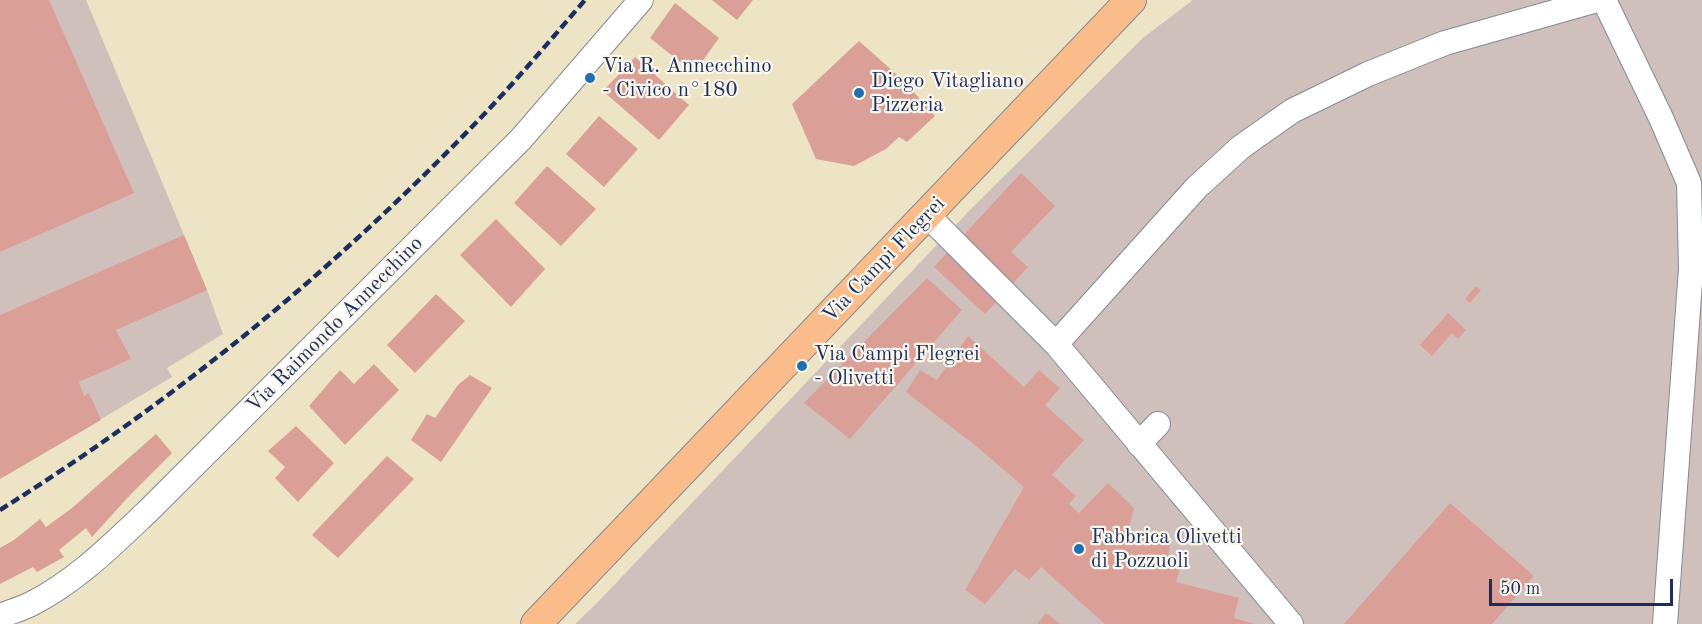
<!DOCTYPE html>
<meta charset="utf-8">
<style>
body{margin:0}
#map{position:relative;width:1702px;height:624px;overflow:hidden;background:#ece4c5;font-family:"Old Standard TT",serif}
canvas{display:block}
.scale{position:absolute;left:1489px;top:579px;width:184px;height:27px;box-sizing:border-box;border:3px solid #1b2f5e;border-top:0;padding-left:8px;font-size:18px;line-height:21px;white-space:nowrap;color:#1b2f5e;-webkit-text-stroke:4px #fbf7ec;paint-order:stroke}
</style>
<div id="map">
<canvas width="1702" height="624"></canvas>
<div class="scale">50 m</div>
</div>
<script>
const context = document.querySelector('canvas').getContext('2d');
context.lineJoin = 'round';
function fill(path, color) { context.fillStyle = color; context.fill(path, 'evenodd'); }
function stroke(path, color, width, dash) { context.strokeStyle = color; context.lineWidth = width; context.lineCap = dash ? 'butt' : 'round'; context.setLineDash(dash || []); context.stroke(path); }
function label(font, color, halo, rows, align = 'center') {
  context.font = font + ' "Old Standard TT",serif'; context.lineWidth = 4.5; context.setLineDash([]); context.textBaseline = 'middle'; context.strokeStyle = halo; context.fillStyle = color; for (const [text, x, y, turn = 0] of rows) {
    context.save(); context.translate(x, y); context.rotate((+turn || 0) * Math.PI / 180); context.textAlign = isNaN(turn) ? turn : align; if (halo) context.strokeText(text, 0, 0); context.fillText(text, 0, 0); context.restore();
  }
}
fill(new Path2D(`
 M 0,0 L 86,0 L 207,290 L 223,334 L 167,368 L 172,377 L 0,479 Z
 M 1193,0 L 1702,0 L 1702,624 L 575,624 L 597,603 L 968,212 L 1144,37 Z`), '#d0c0bc');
fill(new Path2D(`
 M 0,0 L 49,0 L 134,193 L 0,252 Z
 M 712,0 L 753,0 L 737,20 Z
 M 675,3 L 719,38 L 694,73 L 650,38 Z
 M 859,41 L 904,81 L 935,116 L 907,142 L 899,137 L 886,149 L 854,166 L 816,159 L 792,104 Z
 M 635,57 L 689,105 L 659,140 L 603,91 Z
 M 599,116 L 638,149 L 604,187 L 566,154 Z
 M 547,166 L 596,209 L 561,246 L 514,203 Z
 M 1021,173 L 1055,206 L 1011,252 L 1028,267 L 985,314 L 934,267 Z
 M 496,219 L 545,269 L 511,307 L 460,255 Z
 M 184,235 L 207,290 L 116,330 L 131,359 L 79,382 L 84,396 L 89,393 L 101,420 L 0,479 L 0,315 Z
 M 927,278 L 962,310 L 850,439 L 804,403 Z
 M 1476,286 L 1481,290 L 1470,303 L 1465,299 Z
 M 436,294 L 465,321 L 415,373 L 387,345 Z
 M 1448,313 L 1466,330 L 1458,339 L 1452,333 L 1432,356 L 1420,345 Z
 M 968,336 L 1024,387 L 1039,370 L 1060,388 L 1045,405 L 1084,440 L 1052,475 L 1076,496 L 1069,504 L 1079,513 L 1108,483 L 1134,508 L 1128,533 L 1171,543 L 1168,555 L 1183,559 L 1176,582 L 1239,598 L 1234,618 L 1255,624 L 1105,624 L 1041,567 L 1029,580 L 1015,569 L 985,604 L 965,590 L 1024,487 L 976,446 L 906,392 L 920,370 L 937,380 Z
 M 374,364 L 399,390 L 345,445 L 309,406 L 340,370 L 354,384 Z
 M 470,375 L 492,388 L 441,462 L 411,440 L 427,414 L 435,418 L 458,385 Z
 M 296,426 L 334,463 L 298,502 L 275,478 L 285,467 L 268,451 Z
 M 156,434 L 172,453 L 130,495 L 92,537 L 86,528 L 59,550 L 64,557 L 37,572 L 33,567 L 0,584 L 0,548 L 14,540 L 40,519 L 46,527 L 72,508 Z
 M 387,456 L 414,479 L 338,558 L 312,535 Z
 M 1450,503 L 1534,576 L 1492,624 L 1344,624 Z
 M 1046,613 L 1060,624 L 1037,624 Z`), '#daa097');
const minor = new Path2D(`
 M 1604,0 L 1661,118 L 1689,183 L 1691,269 L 1665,624
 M 927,215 L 1056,344 L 1291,624
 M 1056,344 L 1197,187 L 1241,147 L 1292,111 L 1368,74 L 1445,43 L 1597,0
 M 1139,444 L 1158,424
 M 0,616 C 10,612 21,609 31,604 C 75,582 111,546 147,512 L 521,139 L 641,0`);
const major = new Path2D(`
 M 536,624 L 1131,0`);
stroke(minor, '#848a92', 26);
stroke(major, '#848a92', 32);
stroke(minor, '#fff', 24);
stroke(major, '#fabc8b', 30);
stroke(new Path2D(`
 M 0,510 C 179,398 343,263 489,109 C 522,74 553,37 585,0`), '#1b2f5e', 4.5, [9, 4.5]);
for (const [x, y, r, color] of [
 [590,78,6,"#1f6fb2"],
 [859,93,6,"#1f6fb2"],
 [802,366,6,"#1f6fb2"],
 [1079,549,6,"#1f6fb2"]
]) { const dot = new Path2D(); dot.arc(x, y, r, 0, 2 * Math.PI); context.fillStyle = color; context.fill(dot); stroke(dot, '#fbf7ec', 2); }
label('21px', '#1b2f5e', '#fbf7ec', [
 ["Via R. Annecchino",602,66],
 ["- Civico n°180",602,90],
 ["Diego Vitagliano",871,81],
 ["Pizzeria",871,105],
 ["Via Campi Flegrei",814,354],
 ["- Olivetti",814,378],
 ["Fabbrica Olivetti",1091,537],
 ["di Pozzuoli",1091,561]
], 'left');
label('21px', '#1b2f5e', '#fbf7ec', [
 ["Via Campi Flegrei",884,260,-46],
 ["Via Raimondo Annecchino",335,325,-45]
]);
</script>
